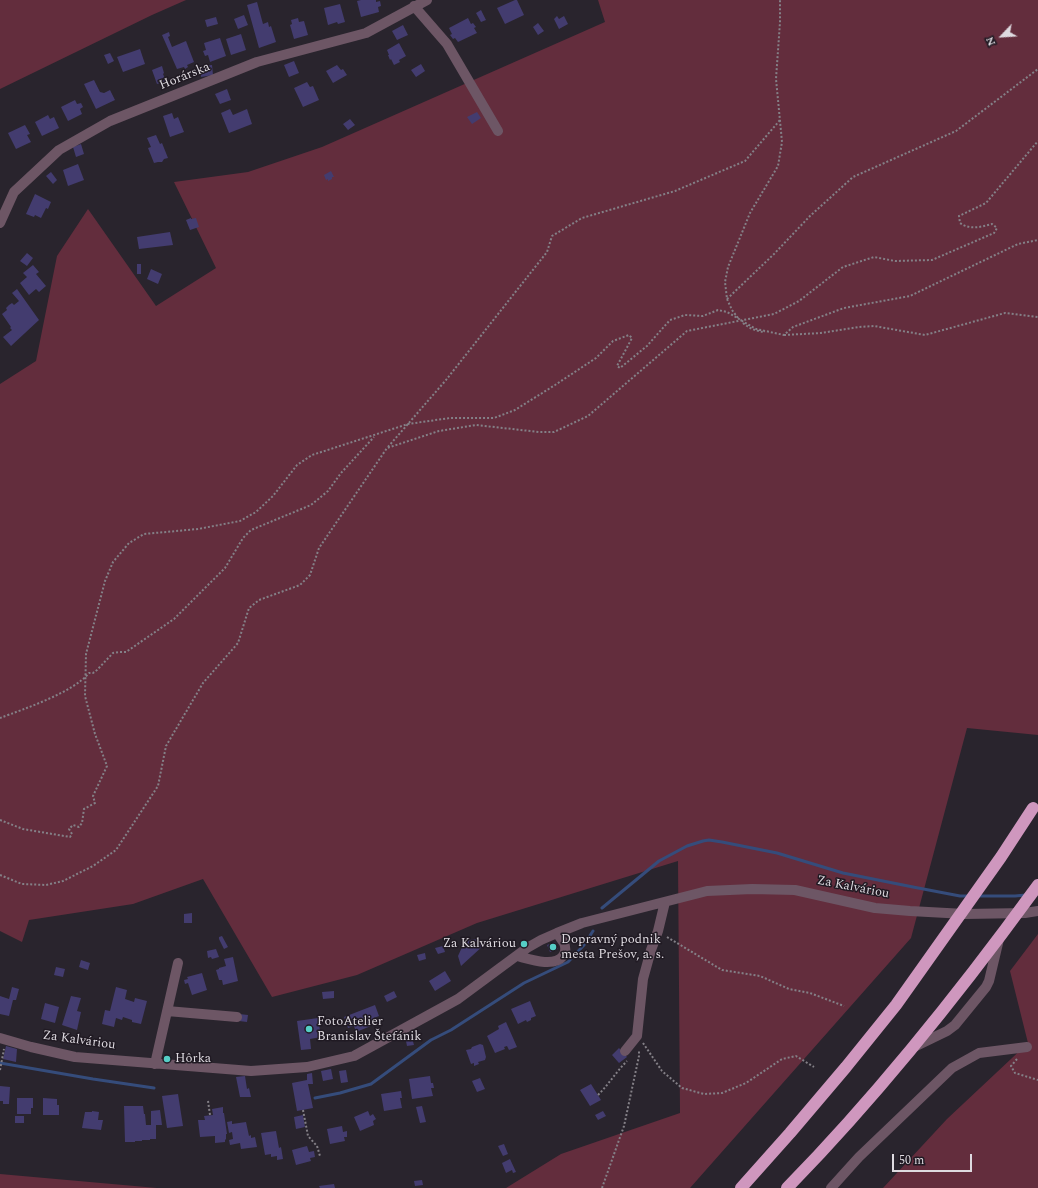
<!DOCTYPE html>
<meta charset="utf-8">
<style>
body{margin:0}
#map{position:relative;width:1038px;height:1188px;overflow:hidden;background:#29242d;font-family:Spectral,serif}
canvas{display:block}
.north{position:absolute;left:982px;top:16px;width:40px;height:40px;-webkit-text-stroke:3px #201a23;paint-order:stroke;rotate:245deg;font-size:11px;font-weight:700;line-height:16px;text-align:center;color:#dedae0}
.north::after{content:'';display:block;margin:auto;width:14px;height:18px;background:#dedae0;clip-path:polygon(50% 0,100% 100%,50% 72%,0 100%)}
.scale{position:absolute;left:892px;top:1154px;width:80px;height:18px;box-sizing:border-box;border:2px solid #dedae0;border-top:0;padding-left:5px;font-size:12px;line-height:14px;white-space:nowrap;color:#dedae0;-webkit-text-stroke:3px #201a23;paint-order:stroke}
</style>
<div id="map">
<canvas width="1038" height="1188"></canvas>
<div class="north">N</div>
<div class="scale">50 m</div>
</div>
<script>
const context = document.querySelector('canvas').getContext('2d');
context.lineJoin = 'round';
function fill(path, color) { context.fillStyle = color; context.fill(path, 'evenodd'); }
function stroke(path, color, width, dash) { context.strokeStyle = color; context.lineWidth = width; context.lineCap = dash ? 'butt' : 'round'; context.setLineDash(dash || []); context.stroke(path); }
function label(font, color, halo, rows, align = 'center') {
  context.font = font + ' Spectral,serif'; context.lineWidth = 3; context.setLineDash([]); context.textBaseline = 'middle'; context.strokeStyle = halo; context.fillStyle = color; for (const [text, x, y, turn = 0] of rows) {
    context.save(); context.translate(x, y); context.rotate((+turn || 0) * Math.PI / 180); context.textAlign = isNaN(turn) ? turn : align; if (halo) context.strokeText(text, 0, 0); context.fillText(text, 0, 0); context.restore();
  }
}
fill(new Path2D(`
 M 0,0 L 186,0 L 152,15 L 0,89 Z
 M 598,0 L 1038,0 L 1038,735 L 967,728 L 911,938 L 690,1188 L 506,1188 L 561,1154 L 680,1113 L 678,861 L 477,923 L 357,975 L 272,997 L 203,879 L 133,904 L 29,920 L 22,942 L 0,931 L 0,384 L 36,361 L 57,256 L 88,209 L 156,306 L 216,268 L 174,182 L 248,172 L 322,147 L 605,22 Z
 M 1038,934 L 1038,1188 L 883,1188 L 947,1119 L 1028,1043 L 1010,971 Z
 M 0,1174 L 157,1188 L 0,1188 Z`), '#632d3d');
stroke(new Path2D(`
 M 978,896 L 1015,896 L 1026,895
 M 602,908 L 659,861 L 687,846 L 703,841 L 709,840 L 722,842 L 777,853 L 843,873 L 913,887 L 960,896 L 968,896
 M 0,1063 L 93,1079 L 154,1088
 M 315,1098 L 340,1093 L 371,1084 L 431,1040 L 451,1030 L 524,983 L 568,962 L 584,945 L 593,931`), '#354c7b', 3);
fill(new Path2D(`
 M 361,0 L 376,0 L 376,2 L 380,1 L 381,6 L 378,7 L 379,12 L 361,17 L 357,1 Z
 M 515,0 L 517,0 L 524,15 L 505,24 L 497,8 Z
 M 257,2 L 263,24 L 268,22 L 269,27 L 271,26 L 276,42 L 259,48 L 247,5 Z
 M 340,4 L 345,22 L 338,24 L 337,22 L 328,25 L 324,8 Z
 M 481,10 L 486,20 L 481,22 L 476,13 Z
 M 244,15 L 248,25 L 238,29 L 234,19 Z
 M 557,16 L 559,19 L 564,16 L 568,24 L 559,29 L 554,19 Z
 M 216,17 L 218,24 L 207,27 L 205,20 Z
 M 298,18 L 299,22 L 304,21 L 308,35 L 294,39 L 290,25 L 292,24 L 291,20 Z
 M 468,18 L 471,24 L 473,23 L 476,27 L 474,28 L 477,33 L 458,42 L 455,38 L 453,39 L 450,35 L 452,34 L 449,28 Z
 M 538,23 L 544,31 L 538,35 L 533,27 Z
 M 403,25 L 408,35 L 397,40 L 392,31 Z
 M 169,32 L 170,36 L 168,37 L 172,47 L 186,41 L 194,62 L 187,65 L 188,67 L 185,69 L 184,67 L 177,69 L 162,35 Z
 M 241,34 L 246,50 L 231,55 L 226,39 Z
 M 220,38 L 226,56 L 210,62 L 208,55 L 205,56 L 203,51 L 206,50 L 204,43 Z
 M 399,43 L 406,56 L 399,60 L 400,62 L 394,65 L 391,59 L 390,60 L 388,55 L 389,55 L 387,50 Z
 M 140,49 L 145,64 L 123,72 L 117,57 Z
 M 110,53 L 114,61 L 108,64 L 104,55 Z
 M 294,61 L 299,73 L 289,77 L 284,65 Z
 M 421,64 L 425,71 L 416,77 L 411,70 Z
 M 212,65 L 213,75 L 201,77 L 200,66 Z
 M 337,65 L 341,70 L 343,69 L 347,75 L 333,83 L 326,71 Z
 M 162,66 L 164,73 L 163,74 L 166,81 L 157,84 L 152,70 Z
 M 94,80 L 100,92 L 104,93 L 110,90 L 115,100 L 96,109 L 84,84 Z
 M 307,82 L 310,87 L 313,86 L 319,100 L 303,107 L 294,88 Z
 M 227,89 L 231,100 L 220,104 L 215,94 Z
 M 75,100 L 77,104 L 81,103 L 83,107 L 80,109 L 82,114 L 68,121 L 61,107 Z
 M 230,109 L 233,115 L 247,109 L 252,124 L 229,133 L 221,113 Z
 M 477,112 L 481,118 L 472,124 L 467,117 Z
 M 172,113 L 174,119 L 178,117 L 184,132 L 170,137 L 163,116 Z
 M 48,115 L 50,119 L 54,117 L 59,128 L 42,136 L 35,122 Z
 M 350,119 L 355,125 L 348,130 L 343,124 Z
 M 25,125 L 30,134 L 27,135 L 31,142 L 16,149 L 8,133 Z
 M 156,135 L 160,144 L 162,143 L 168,158 L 164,159 L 162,162 L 158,162 L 154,163 L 148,148 L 151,147 L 147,138 Z
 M 81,144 L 84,154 L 76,157 L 73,147 Z
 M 78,164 L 84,180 L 68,186 L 63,170 Z
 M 331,171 L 334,177 L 332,177 L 332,179 L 328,181 L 328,179 L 326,180 L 324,175 Z
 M 51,172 L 57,180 L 53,184 L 46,176 Z
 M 35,194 L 51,202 L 48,209 L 46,208 L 41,218 L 35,215 L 34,217 L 26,214 Z
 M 191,218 L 191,219 L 196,218 L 199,227 L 190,230 L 186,220 Z
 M 170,232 L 173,245 L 139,249 L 137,237 Z
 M 27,253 L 33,258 L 27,266 L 20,261 Z
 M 137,264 L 141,264 L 141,274 L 137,274 Z
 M 33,265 L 39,272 L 36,274 L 46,286 L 39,292 L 36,289 L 29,295 L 20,283 L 27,277 L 23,273 Z
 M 151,269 L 162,274 L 158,284 L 147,279 Z
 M 17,289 L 39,320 L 11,346 L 3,337 L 12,330 L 10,328 L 11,327 L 2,314 L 7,310 L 6,308 L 9,305 L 12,303 L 14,305 L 19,301 L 12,293 Z
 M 192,913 L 192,923 L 184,923 L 184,914 Z
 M 222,936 L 228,947 L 224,949 L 219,939 L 219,937 Z
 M 479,939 L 484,945 L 461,966 L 458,956 L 463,945 L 470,940 Z
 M 555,942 L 558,949 L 550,952 L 547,945 Z
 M 443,946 L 445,952 L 438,954 L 435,948 Z
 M 216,949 L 219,957 L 212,959 L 211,957 L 208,958 L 207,951 Z
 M 425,953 L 426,959 L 419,961 L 417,955 Z
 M 233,957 L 238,981 L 223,985 L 222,980 L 219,980 L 216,970 L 219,969 L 219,968 L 226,966 L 224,959 Z
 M 81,960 L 90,963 L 88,970 L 79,967 Z
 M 56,967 L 65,969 L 63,977 L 54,975 Z
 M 445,971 L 451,981 L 435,991 L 429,981 Z
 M 202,973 L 207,990 L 192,995 L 188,983 L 185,984 L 184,980 L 188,979 L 187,977 Z
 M 12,987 L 19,989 L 16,1000 L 13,1000 L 9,1016 L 0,1014 L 0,996 L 9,999 Z
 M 116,987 L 127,990 L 125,999 L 134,1002 L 135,998 L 147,1001 L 141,1024 L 132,1022 L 132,1020 L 123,1017 L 122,1020 L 116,1018 L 114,1027 L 102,1024 L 105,1010 L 110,1011 Z
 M 334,991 L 334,998 L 323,999 L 322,992 Z
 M 394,991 L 397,997 L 387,1002 L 384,996 Z
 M 71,996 L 81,998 L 77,1011 L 81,1012 L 77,1030 L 62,1025 Z
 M 530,1001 L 536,1016 L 531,1018 L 531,1020 L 527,1022 L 526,1020 L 518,1024 L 511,1009 Z
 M 45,1003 L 59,1007 L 55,1023 L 41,1019 Z
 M 375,1005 L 379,1016 L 374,1018 L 376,1024 L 356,1032 L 354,1026 L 348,1028 L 344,1017 Z
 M 239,1014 L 248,1015 L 247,1022 L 239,1021 Z
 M 318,1018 L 321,1037 L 310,1039 L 311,1049 L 301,1050 L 297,1021 Z
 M 506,1022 L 517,1047 L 509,1050 L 507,1046 L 504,1047 L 505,1049 L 495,1053 L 487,1036 L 499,1029 L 498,1026 Z
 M 411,1034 L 414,1045 L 407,1046 L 405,1036 Z
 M 480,1044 L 483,1045 L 486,1057 L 485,1060 L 478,1062 L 479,1064 L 474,1066 L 474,1063 L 471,1064 L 466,1050 L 471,1049 L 472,1047 Z
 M 6,1046 L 17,1049 L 16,1062 L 3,1059 Z
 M 619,1048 L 627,1057 L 619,1063 L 612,1055 Z
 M 331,1069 L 333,1079 L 323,1081 L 321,1071 Z
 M 346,1070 L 348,1082 L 341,1083 L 339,1071 Z
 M 312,1073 L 313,1084 L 308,1084 L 313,1108 L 297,1111 L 292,1083 L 307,1080 L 307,1074 Z
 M 245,1076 L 247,1089 L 249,1088 L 251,1097 L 240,1097 L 236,1077 Z
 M 430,1076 L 431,1083 L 433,1083 L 434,1088 L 431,1088 L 433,1096 L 412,1099 L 409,1079 Z
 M 480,1078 L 485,1089 L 477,1092 L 472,1081 Z
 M 591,1084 L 601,1100 L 590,1106 L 580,1090 Z
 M 0,1086 L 10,1087 L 9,1104 L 3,1104 L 3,1101 L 0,1101 Z
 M 401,1091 L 402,1098 L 400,1098 L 402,1108 L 384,1111 L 381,1094 Z
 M 178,1094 L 183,1126 L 167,1128 L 162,1096 Z
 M 17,1098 L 33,1098 L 33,1108 L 31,1108 L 31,1114 L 17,1114 Z
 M 43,1098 L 57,1099 L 57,1105 L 59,1105 L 59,1115 L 43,1115 Z
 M 124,1106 L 143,1106 L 144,1114 L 145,1114 L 146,1125 L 151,1125 L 151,1111 L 160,1110 L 162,1125 L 156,1125 L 156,1139 L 150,1139 L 150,1140 L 142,1140 L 142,1141 L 135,1141 L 135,1142 L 125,1142 Z
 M 422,1106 L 426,1122 L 420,1123 L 416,1107 Z
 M 223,1107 L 223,1113 L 224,1113 L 227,1134 L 226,1134 L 226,1139 L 225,1140 L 225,1142 L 215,1143 L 215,1136 L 200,1137 L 198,1120 L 205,1120 L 204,1116 L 213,1115 L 212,1109 Z
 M 92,1111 L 99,1112 L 98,1120 L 103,1120 L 101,1130 L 82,1128 L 85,1112 L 92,1112 Z
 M 368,1111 L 370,1116 L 373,1114 L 376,1119 L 373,1121 L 374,1125 L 360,1131 L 354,1117 Z
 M 603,1111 L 606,1116 L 598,1120 L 595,1115 Z
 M 303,1115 L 305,1127 L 296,1129 L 294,1117 Z
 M 15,1116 L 24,1116 L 24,1123 L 15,1123 Z
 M 232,1121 L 232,1124 L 246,1122 L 249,1136 L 251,1135 L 251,1138 L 255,1137 L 257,1147 L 241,1149 L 240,1143 L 230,1145 L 229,1140 L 233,1139 L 232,1132 L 229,1133 L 227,1122 Z
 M 342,1126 L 343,1132 L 347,1131 L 347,1137 L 344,1137 L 345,1141 L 330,1144 L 327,1129 Z
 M 276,1131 L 279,1148 L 281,1147 L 283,1159 L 277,1160 L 277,1156 L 271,1157 L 271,1154 L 265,1155 L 261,1133 Z
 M 504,1144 L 508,1154 L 503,1156 L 498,1146 Z
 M 307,1146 L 309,1152 L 314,1151 L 315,1157 L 310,1158 L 311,1161 L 296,1165 L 292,1150 Z
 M 510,1159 L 516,1172 L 513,1173 L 512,1170 L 506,1173 L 502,1163 Z
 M 422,1180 L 423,1185 L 415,1186 L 414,1181 Z
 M 334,1184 L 335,1188 L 320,1188 L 319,1186 Z`), '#433c6f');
stroke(new Path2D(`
 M 727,299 L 774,254 L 810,216 L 853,177 L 956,131 L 1038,69
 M 738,318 L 732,310 L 727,299 L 725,282 L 728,267 L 750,213 L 778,166 L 782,142 L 776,79 L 780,22 L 780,0
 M 743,323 C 750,329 756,331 765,332
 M 784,335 L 821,333 L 859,327 L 874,326 L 925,335 L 1005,313 L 1038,317
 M 388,447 L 446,380 L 547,252 L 552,236 L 582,218 L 675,191 L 745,161 L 780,120
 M 0,718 C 24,709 74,692 89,673 L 93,673 L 97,670 L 113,653 L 119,652 L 126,652 L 174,619 L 225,568 L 243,538 L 251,530 L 311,505 L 328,491 L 341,473 L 374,437
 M 0,820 L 23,829 L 70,837 L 72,834 L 69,829 L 73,825 L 79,827 L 82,823 L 84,809 L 95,803 L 93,796 L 107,766 L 95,734 L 85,696 L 86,654 L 105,581 L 113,562 L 129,543 L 144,534 L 198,529 L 240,521 L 256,512 L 273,496 L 297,465 L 312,455 L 408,424 L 450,418 L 494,418 L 515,410 L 555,385 L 596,358 L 613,341 L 629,335 L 632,338 L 617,366 L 620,368 L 647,346 L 670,320 L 685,315 L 703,316 L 718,310 L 727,312 L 756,329 L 784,335 L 793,327 L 844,308 L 910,296 L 1018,244 L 1038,240
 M 0,875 L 22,884 L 46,885 L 63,881 L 93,866 L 116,850 L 158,786 L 166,746 L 203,683 L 238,643 L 249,608 L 259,600 L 300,585 L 310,575 L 319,548 L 387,448 L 439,431 L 476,425 L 539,432 L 554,432 L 588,416 L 687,331 L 774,314 L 799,301 L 843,267 L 874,257 L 895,261 L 932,260 L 994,233 L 997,228 L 992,224 C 981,227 970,230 960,223 L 959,216 L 986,203 L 1038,141
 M 667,937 L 722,970 L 760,976 L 789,989 L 810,993 L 844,1006
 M 643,1043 L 662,1071 L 682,1088 L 704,1094 L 722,1093 L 746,1083 L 782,1059 L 796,1056 L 814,1067
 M 1017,1059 L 1011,1066 L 1015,1073 L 1038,1080
 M 0,1070 L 4,1049
 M 598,1095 C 609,1084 616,1072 627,1061
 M 208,1101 L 210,1115
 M 303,1110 L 308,1136 L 317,1146 L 320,1156
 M 602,1188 L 624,1126 L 639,1056 L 639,1051`), '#848087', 2, [2, 2]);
stroke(new Path2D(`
 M 414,6 L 447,44 L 498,131
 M 0,223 L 14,192 L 59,150 L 110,121 L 257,62 L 366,33 L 427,0
 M 517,956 C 529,959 554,968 563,956 C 566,952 566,948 564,943 C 562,940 559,936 557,933
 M 167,1011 L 237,1017
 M 0,1038 L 31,1047 L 75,1057 L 251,1071 L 307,1067 L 354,1056 L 458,999 L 527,948 L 541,940 L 557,933 L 582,923 L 707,891 L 752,889 L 795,890 L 875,908 L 910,911 L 965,914 L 1025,913 L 1038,911
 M 914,1047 L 947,1031 L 955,1025 L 986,987 L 989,981 L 999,939
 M 625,1051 L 637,1036 L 643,979 L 651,950 L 658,931 L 665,902
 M 155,1064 L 178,963
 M 831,1188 L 859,1157 L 952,1068 L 979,1053 L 1027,1047`), '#6d5665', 10);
stroke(new Path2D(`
 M 741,1188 L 790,1133 L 846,1067 L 896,1005 L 1001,857 L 1033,808
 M 787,1188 C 879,1094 961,991 1038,885`), '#cf97be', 12);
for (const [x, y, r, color] of [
 [524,944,4,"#55cec6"],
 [553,947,4,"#55cec6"],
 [309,1029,4,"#55cec6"],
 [167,1059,4,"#55cec6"]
]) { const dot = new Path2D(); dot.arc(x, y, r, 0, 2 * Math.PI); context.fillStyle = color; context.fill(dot); stroke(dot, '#201a23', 1.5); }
label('13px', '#dedae0', '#201a23', [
 ["Horárska",185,77,-22],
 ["Za Kalváriou",853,888,11],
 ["Za Kalváriou",79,1041,8]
]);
label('13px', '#dedae0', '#201a23', [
 ["Dopravný podnik",561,940],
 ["mesta Prešov, a. s.",561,955],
 ["Za Kalváriou",516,944,"right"],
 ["FotoAtelier",317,1022],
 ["Branislav Štefánik",317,1037],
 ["Hôrka",175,1059]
], 'left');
</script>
